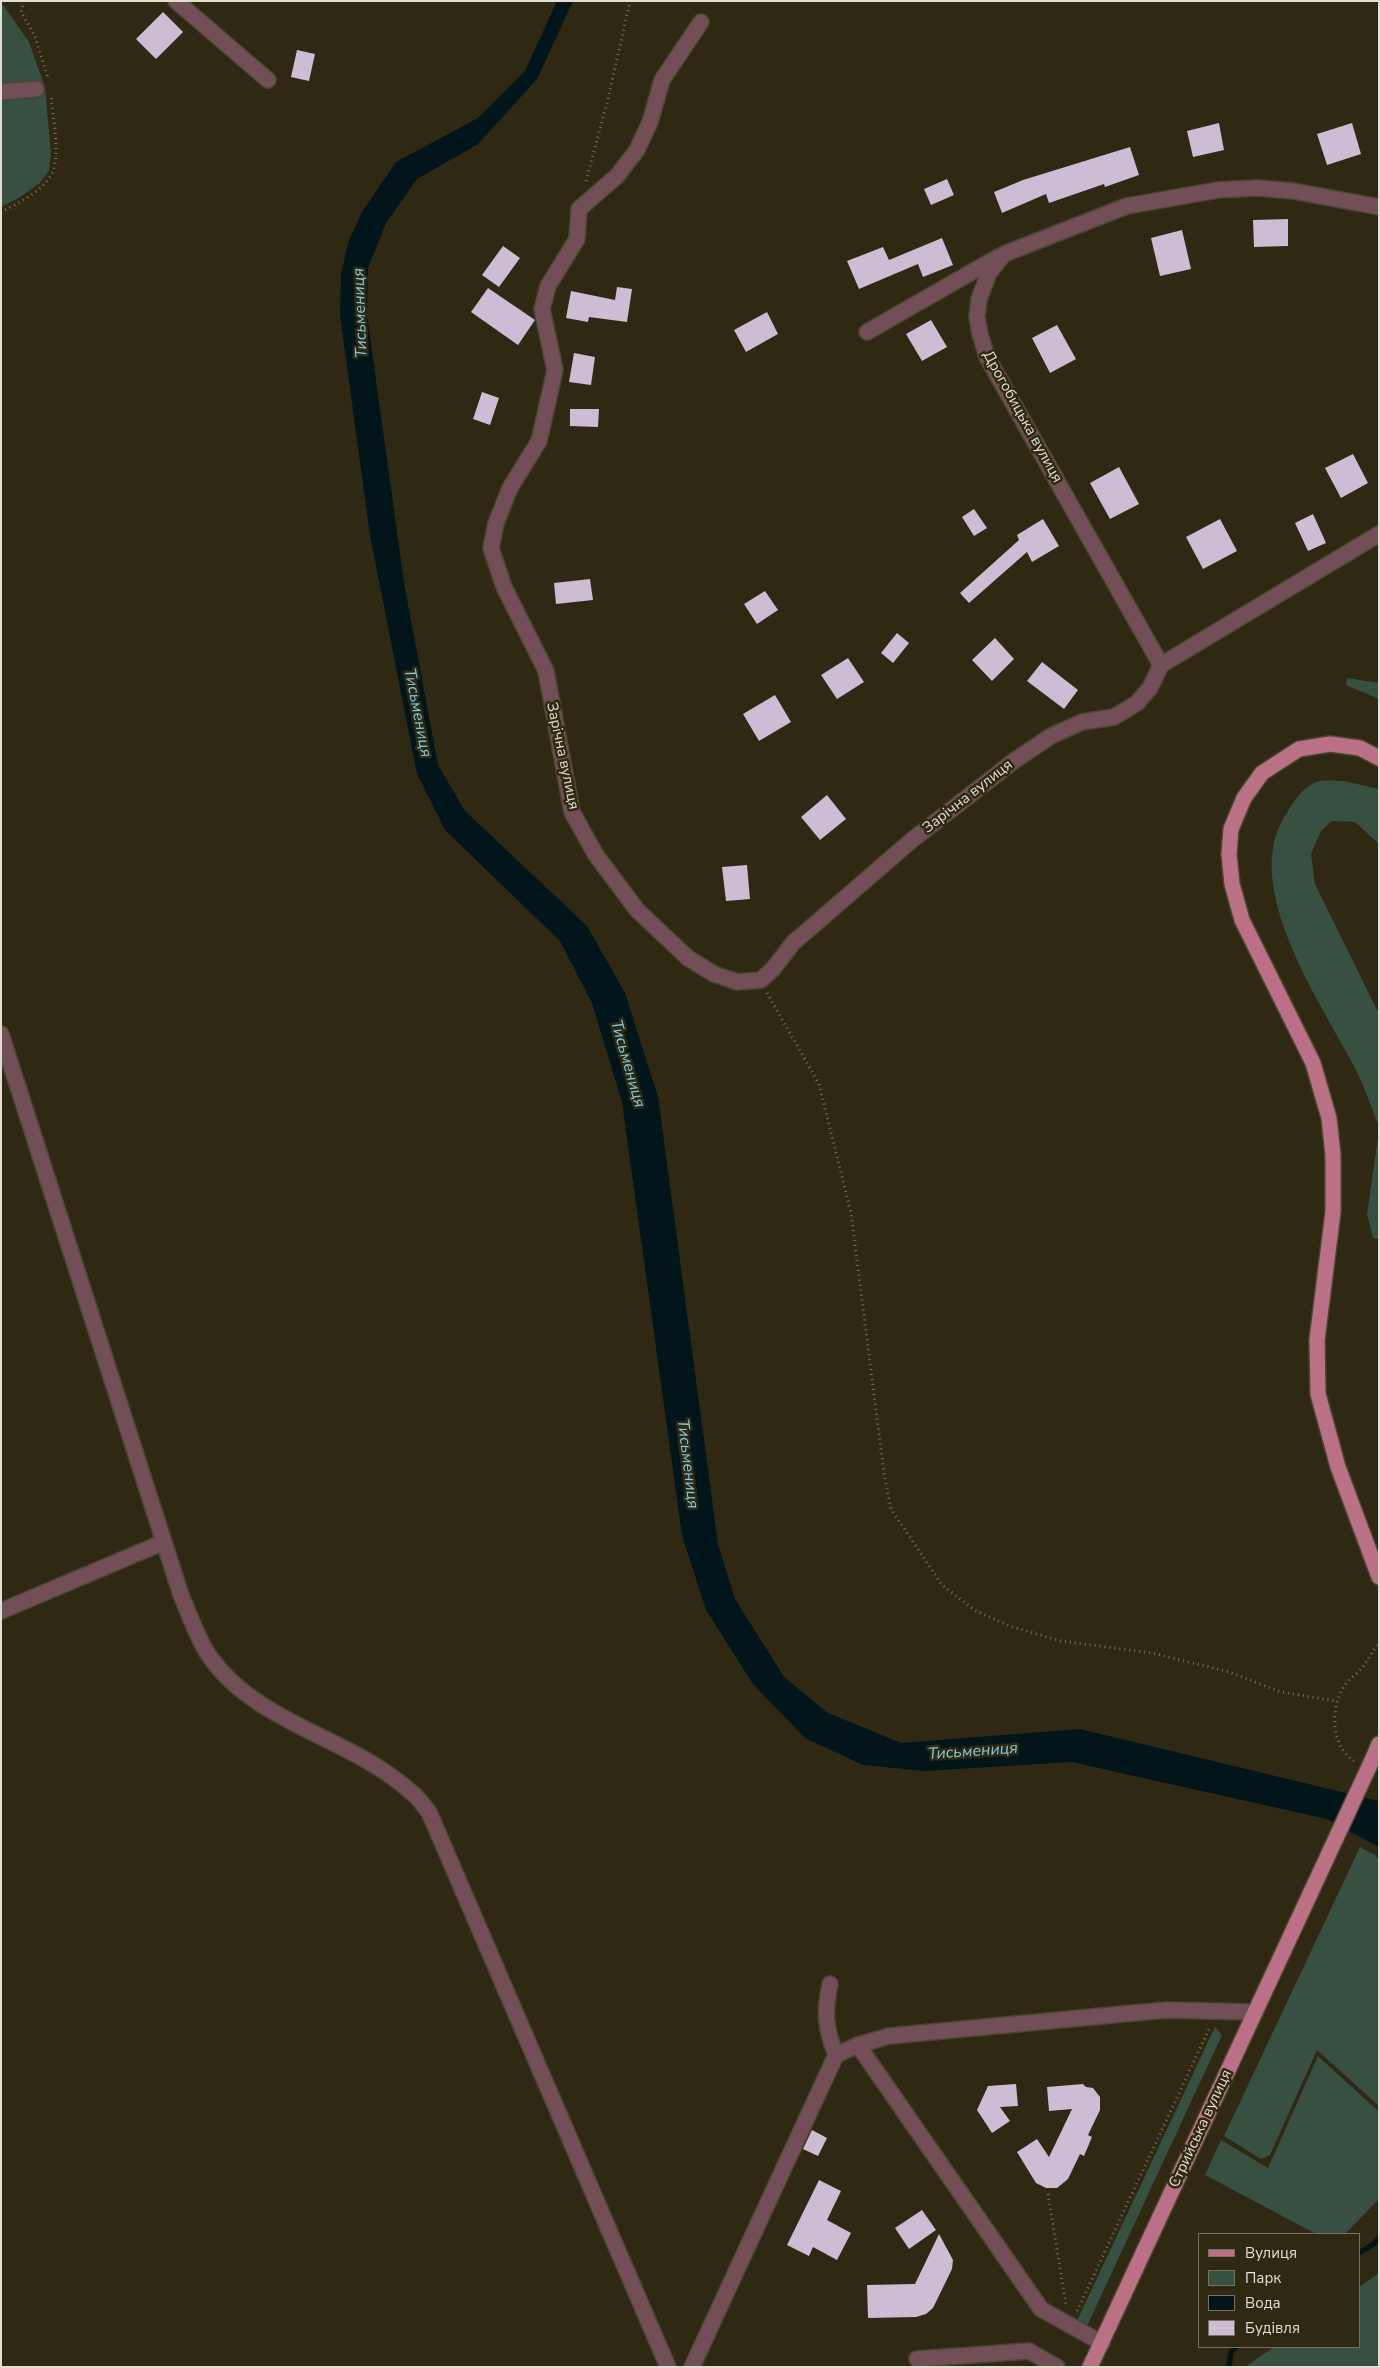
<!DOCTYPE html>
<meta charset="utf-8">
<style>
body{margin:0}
#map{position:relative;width:1380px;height:2368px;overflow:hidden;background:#2f2812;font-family:"Nunito Sans",sans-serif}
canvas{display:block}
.frame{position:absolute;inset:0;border:2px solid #e2ded1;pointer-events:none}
.legend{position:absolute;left:1198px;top:2233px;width:162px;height:115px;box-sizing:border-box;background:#2f2812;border:1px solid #77715e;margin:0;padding:6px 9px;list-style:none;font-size:15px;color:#e2ded1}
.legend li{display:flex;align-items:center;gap:10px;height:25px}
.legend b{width:25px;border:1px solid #77715e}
</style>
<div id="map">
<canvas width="1380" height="2368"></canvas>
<div class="frame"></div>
<ul class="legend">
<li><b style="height:6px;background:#ba7185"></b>Вулиця</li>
<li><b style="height:14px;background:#385041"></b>Парк</li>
<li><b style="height:14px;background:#01151b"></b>Вода</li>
<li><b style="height:14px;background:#ccbcd4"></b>Будівля</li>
</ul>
</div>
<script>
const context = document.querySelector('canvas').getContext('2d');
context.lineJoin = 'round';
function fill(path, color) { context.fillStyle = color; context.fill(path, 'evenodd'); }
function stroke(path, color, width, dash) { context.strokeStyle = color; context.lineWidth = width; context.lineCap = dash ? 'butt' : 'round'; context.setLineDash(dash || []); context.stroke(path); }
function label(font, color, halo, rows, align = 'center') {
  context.font = font + ' "Nunito Sans",sans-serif'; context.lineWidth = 5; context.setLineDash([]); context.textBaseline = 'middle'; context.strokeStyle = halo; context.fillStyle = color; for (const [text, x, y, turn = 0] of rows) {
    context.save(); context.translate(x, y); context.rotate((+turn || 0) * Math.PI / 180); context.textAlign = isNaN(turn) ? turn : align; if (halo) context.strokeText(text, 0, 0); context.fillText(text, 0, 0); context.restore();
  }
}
fill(new Path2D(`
 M 1,2 L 29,42 L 45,87 L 51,154 L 49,171 L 40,183 L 22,196 L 1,207 Z
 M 1347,678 L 1379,683 L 1379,699 L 1346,685 Z
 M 1344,781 L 1379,789 L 1379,844 L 1355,822 L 1332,821 L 1321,831 L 1311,854 L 1315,884 L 1379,1014 L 1379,1126 C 1371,1107 1364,1085 1354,1066 C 1320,1001 1239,885 1286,814 C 1292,804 1302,788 1314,783 C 1321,779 1336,781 1344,781 Z
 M 1379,1131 L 1379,1239 L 1373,1238 L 1367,1214 Z
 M 1360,1847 L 1375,1855 L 1379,1861 L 1379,2106 L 1317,2050 L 1270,2155 L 1261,2159 L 1224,2136 Z
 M 1215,2027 L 1222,2035 L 1088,2324 L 1081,2325 L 1076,2323 Z
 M 1318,2056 L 1379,2112 L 1379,2199 L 1345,2234 L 1316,2234 L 1205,2175 L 1221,2140 L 1268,2168 Z
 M 1379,2273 L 1379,2367 L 1245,2367 L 1274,2347 L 1359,2347 L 1359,2287 Z`), '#385041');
fill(new Path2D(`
 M 557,1 L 573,1 L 537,79 L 478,144 L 417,179 L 386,223 L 368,268 L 367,315 L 404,583 L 438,765 L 465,811 L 587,926 L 625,993 L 658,1097 L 718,1544 L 735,1599 L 784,1677 L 828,1713 L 901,1743 L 1080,1729 L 1379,1801 L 1379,1847 L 1327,1819 L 1072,1762 L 924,1771 L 863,1765 L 805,1738 L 753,1684 L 706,1610 L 682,1535 L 622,1102 L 592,1003 L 560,941 L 445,830 L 417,774 L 370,535 L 340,315 L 341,275 L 348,243 L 362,212 L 396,162 L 478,118 L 525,71 Z`), '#01151b');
stroke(new Path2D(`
 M 1359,2253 L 1374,2244 L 1379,2237
 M 1229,2367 L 1231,2352 L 1236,2347`), '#01151b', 5.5);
fill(new Path2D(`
 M 163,12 L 183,32 L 156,59 L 136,39 Z
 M 297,50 L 315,54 L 309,81 L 291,77 Z
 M 1219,123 L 1224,150 L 1193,157 L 1187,131 Z
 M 1352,123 L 1361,154 L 1327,165 L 1317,134 Z
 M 1130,147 L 1139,175 L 1105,187 L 1104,184 L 1049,203 L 1046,194 L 1002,213 L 994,192 L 1023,180 Z
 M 947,179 L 954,195 L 931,205 L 924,189 Z
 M 1288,219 L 1288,246 L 1254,247 L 1253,220 Z
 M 1182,230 L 1191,269 L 1160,276 L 1151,238 Z
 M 942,238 L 953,265 L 923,277 L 918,264 L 859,289 L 847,261 L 883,247 L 889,260 Z
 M 503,246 L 520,258 L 499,287 L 482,275 Z
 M 617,287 L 632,289 L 627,322 L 589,317 L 588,322 L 566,318 L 571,291 L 615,300 Z
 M 488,288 L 535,320 L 518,345 L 471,312 Z
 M 767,312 L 778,334 L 746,352 L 734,330 Z
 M 931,320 L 947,347 L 922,361 L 906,334 Z
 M 1057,325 L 1076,359 L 1050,373 L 1032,338 Z
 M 574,353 L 595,357 L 591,385 L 569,382 Z
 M 482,392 L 499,398 L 490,425 L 473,419 Z
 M 570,409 L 599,409 L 598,427 L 570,426 Z
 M 1353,454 L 1368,483 L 1341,498 L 1325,468 Z
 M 1119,467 L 1139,504 L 1110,519 L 1090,483 Z
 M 974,509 L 987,528 L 974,536 L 962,517 Z
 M 1313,514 L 1326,543 L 1308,551 L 1295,523 Z
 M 1043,519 L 1059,546 L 1032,562 L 1027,552 L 969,603 L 960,593 L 1019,540 L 1017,535 Z
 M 1220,519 L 1237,551 L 1203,569 L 1186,537 Z
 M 590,579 L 593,600 L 556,604 L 554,583 Z
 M 765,591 L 778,610 L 757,624 L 744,604 Z
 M 897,633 L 909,643 L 893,663 L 881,653 Z
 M 995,638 L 1014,659 L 992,681 L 972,660 Z
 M 848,658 L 864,682 L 837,699 L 821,675 Z
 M 1042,662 L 1078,690 L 1064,709 L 1027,681 Z
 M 775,695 L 791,722 L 759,741 L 743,714 Z
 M 827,795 L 846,819 L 820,840 L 801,817 Z
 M 747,865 L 750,899 L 726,901 L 722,867 Z
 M 1016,2084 L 1018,2106 L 1000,2107 L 1010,2121 L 992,2133 L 977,2110 L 988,2086 Z
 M 1083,2084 L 1086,2087 L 1093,2088 L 1100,2097 L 1100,2110 L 1088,2135 L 1092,2137 L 1084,2156 L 1080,2154 L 1068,2179 L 1057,2188 L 1046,2188 L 1036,2183 L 1017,2152 L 1037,2139 L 1049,2157 L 1072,2109 L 1049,2111 L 1047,2087 Z
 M 812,2130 L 827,2138 L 818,2156 L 803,2149 Z
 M 819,2180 L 841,2191 L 827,2220 L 851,2233 L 837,2260 L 813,2247 L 809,2256 L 787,2245 Z
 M 922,2210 L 936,2230 L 909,2249 L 895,2228 Z
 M 939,2234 L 953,2260 L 952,2269 L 933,2308 L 926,2314 L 916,2317 L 868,2318 L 867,2285 L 915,2284 Z`), '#ccbcd4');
const minor = new Path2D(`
 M 176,1 L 268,80
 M 701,22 L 662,80 L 650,122 L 637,150 L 617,176 L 579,209 L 577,239 L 548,286 L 542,309 L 555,370 L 539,441 L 510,488 L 496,523 L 491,548 L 504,587 L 546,671 L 572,812 L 596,855 L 637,910 L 688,958 L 714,974 L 737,982 L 761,980 L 773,969 L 793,943 L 912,840 L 1014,761 L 1051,736 L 1082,722 L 1114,717 L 1137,703 L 1150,688 L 1161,665
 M 1,92 L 36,89
 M 1379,207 L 1293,191 L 1257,188 L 1218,190 L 1127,206 L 1004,254 L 989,273 L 979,299 L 977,317 L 980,334 L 987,357 L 1161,665 L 1379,534
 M 867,332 L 998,257
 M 1,1034 L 181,1595 C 189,1613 198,1641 210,1657 C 258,1725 351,1737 411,1792 C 418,1797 423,1805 429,1812 L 668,2367
 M 1,1611 L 164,1542
 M 830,1984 C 824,2013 825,2027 836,2055
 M 858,2045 L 1041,2309 L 1102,2343
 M 917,2359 L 1029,2351 L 1057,2367
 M 692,2367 L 836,2055 L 858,2045 L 889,2036 L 1166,2010 L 1255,2012`);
const major = new Path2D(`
 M 1379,758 L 1360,748 L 1330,744 L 1299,749 L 1262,773 L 1244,798 L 1231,829 L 1229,854 L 1232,884 L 1242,920 L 1313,1063 L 1329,1118 L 1333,1155 L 1333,1212 L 1317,1340 L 1318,1394 L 1338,1467 L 1379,1577
 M 1374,1756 L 1379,1744
 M 1090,2367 L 1311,1892`);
stroke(minor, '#4c4531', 18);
stroke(major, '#4c4531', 18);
stroke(new Path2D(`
 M 24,1 L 21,12 L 35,36 L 48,78
 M 586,181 L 608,99 L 630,1
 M 1,212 C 18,203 45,191 53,171 C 60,152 53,117 51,97
 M 767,993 L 819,1084 L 851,1213 L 884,1473 L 891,1509 L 942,1585 L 976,1611 L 1010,1626 L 1061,1641 L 1152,1653 L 1229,1672 L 1281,1692 L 1336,1701
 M 1354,1761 C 1330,1745 1330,1707 1345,1685 C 1349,1679 1356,1675 1361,1669 C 1368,1661 1372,1651 1379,1644
 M 1048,2194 L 1066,2305
 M 1077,2311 L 1210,2027`), '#77715e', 3, [1, 4]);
stroke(minor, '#724e57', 15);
stroke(major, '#ba7185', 15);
const majorBridge = new Path2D(`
 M 1311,1892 L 1374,1756`);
stroke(majorBridge, '#4c4531', 18, []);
stroke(majorBridge, '#ba7185', 15);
label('15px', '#e2ded1', '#2f2812', [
 ["Дрогобицька вулиця",1022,417,61],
 ["Зарічна вулиця",562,756,78],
 ["Зарічна вулиця",968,797,-38],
 ["Стрийська вулиця",1201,2129,-65]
]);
label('italic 16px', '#7ecde1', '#2f2812', [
 ["Тисьмениця",361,313,-92],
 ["Тисьмениця",417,713,79],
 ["Тисьмениця",627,1064,74],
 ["Тисьмениця",687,1464,83],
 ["Тисьмениця",973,1752,-4]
]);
</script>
